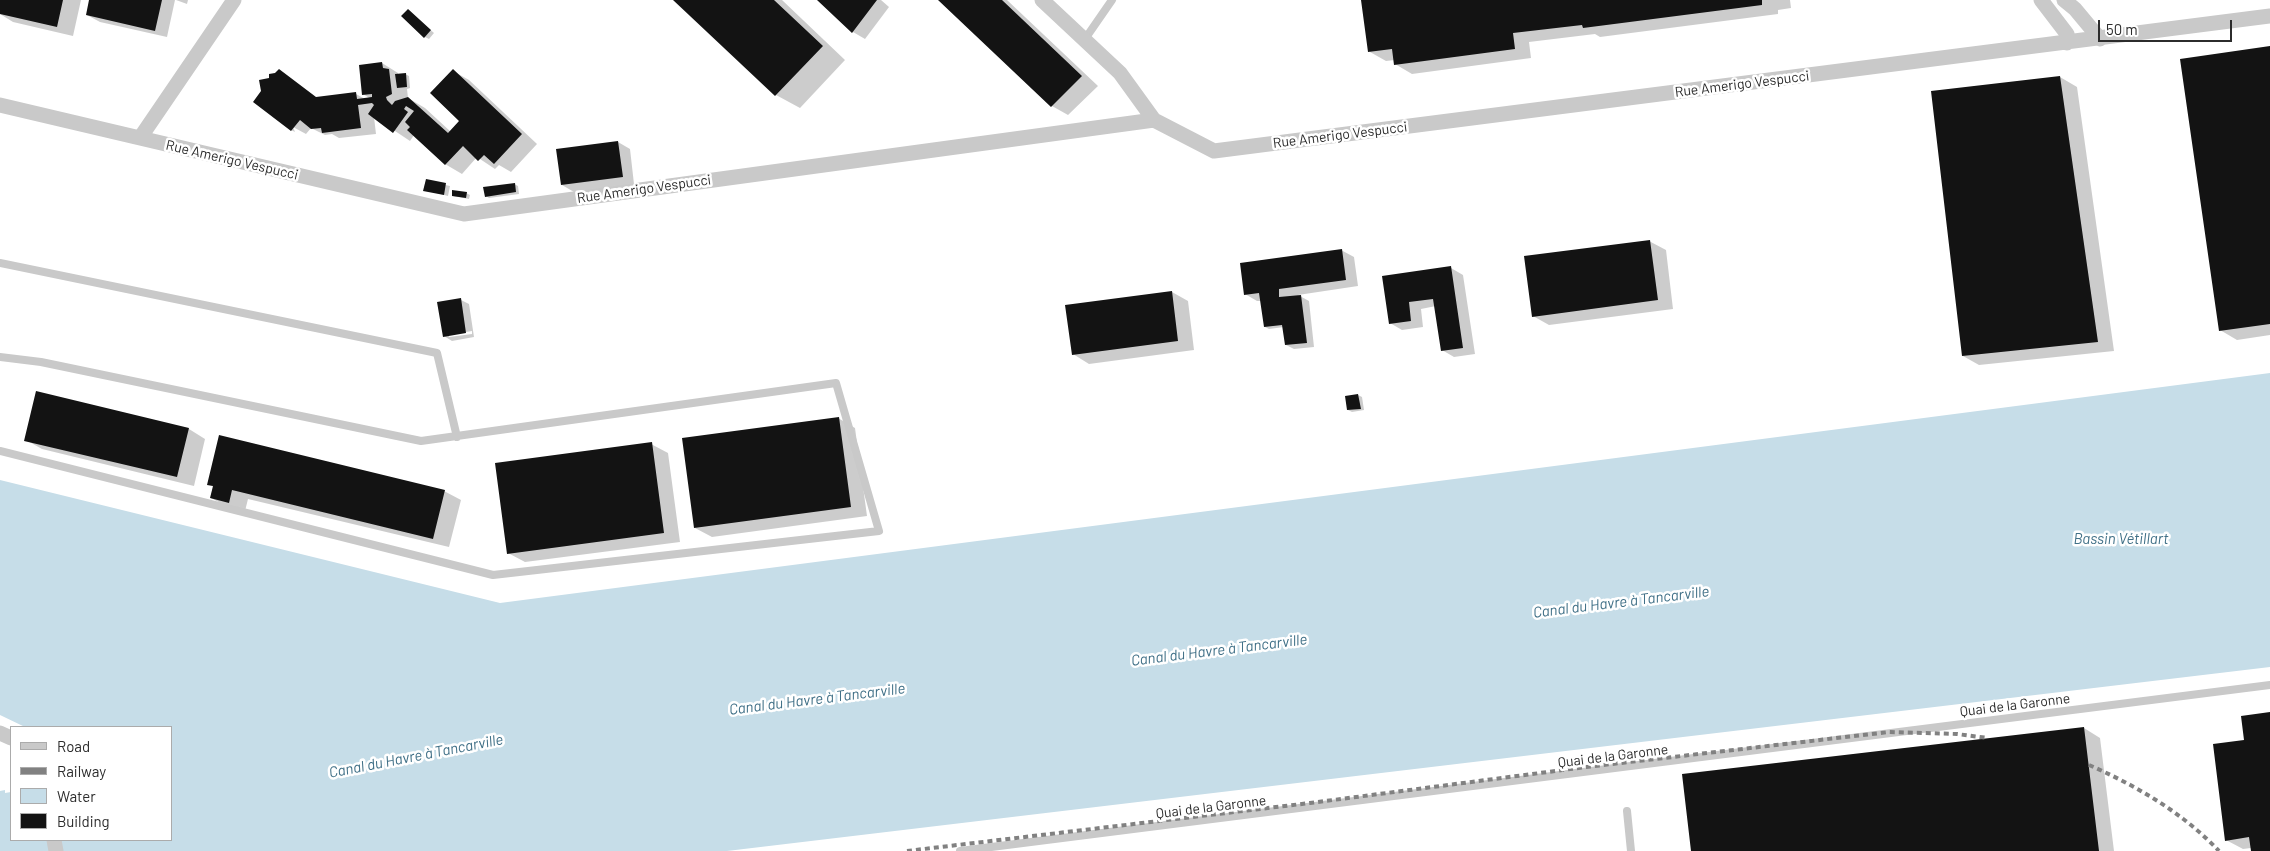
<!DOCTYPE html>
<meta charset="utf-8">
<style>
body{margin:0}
#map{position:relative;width:2270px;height:851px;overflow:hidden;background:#fff;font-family:Barlow,sans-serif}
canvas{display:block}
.legend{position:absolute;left:10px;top:726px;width:162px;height:115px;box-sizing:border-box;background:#fff;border:1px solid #ababab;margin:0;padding:6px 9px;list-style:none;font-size:15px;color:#2c2c2c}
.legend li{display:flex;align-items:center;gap:10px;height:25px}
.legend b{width:25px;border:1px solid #ababab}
.scale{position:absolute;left:2098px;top:20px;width:134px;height:22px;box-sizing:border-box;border:2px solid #2c2c2c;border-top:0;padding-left:6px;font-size:15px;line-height:18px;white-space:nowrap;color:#2c2c2c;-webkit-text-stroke:4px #fff;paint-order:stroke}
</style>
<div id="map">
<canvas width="2270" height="851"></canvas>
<ul class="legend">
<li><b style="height:6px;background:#c9c9c9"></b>Road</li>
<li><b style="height:6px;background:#818181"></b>Railway</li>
<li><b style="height:14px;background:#c6dde8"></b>Water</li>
<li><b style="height:14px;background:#131313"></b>Building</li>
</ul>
<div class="scale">50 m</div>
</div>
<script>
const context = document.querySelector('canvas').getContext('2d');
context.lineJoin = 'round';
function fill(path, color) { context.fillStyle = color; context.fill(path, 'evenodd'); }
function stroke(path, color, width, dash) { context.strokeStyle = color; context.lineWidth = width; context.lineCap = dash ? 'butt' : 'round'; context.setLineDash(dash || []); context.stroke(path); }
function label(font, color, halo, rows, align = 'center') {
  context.font = font + ' Barlow,sans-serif'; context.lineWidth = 5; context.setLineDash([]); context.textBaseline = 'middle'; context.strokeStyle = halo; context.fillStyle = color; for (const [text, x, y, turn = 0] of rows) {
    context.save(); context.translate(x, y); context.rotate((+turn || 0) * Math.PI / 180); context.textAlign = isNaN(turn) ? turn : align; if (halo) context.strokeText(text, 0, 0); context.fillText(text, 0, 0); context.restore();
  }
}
fill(new Path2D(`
 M 2270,373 L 2270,667 L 727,851 L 0,851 L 0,791 L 5,790 L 5,793 L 11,792 L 11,840 L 171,840 L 171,727 L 25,727 L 0,715 L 0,480 L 500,603 Z`), '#c6dde8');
fill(new Path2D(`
 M 0,0 L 81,0 L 73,36 L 13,22 L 0,14 Z
 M 91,0 L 175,0 L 167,37 L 100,22 L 87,15 Z
 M 176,0 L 188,0 L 187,4 Z
 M 675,0 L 782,0 L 845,60 L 800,108 L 776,95 Z
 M 819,0 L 881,0 L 889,7 L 865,39 L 853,32 Z
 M 940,0 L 1007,0 L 1098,86 L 1068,115 L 1052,106 Z
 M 1363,0 L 1790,0 L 1791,8 L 1778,10 L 1778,14 L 1600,37 L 1595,34 L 1529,42 L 1531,58 L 1412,74 L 1395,64 L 1395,60 L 1386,61 L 1370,52 Z
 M 408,10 L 434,33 L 429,39 L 425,37 Z
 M 2270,47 L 2270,335 L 2237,340 L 2220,330 Z
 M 382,63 L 398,73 L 398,75 L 405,74 L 409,76 L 410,88 L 407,89 L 408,98 L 425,108 L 451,132 L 461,121 L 453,71 L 469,80 L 537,144 L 511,172 L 499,165 L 495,169 L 477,157 L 462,174 L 445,164 L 414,135 L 410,141 L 374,117 L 376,134 L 339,138 L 332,134 L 325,135 L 311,128 L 306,134 L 293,127 L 295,132 L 291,130 L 270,80 L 270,75 L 278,72 L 317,99 L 356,94 L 365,99 L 371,99 L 363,94 Z
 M 2060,77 L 2077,87 L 2114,351 L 1979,365 L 1963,356 L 1932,92 Z
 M 618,142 L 630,149 L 634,184 L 574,192 L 562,185 Z
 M 427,181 L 450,186 L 448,196 L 425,190 Z
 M 514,184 L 518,186 L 519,194 L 489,198 L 486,196 Z
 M 466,193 L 470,195 L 469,199 L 453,196 Z
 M 1649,241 L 1666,250 L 1673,309 L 1549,325 L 1533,316 Z
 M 1341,250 L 1354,257 L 1358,286 L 1298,295 L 1309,301 L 1314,347 L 1294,349 L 1286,345 L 1284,327 L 1269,329 L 1265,327 L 1261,301 L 1257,301 L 1245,294 Z
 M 1451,268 L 1463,275 L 1475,354 L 1454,357 L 1442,350 L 1436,306 L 1421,309 L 1423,327 L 1402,330 L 1390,323 L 1383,277 Z
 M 1172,292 L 1188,301 L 1194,350 L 1089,364 L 1073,354 Z
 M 461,300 L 469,304 L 474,337 L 452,341 L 444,336 ZM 472,331 L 472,334 L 449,337 L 449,335 Z
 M 37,392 L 189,429 L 205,439 L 194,486 L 42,449 L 26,440 Z
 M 1358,395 L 1362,397 L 1364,410 L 1352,412 L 1348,410 L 1347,397 Z
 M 838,418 L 855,428 L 867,516 L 712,537 L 695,528 Z
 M 651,444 L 668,453 L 680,542 L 525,562 L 508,553 Z
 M 208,484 L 444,491 L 461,500 L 449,547 L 248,499 L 245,511 L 228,507 L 211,498 L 214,487 Z
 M 2270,713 L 2270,851 L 2252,851 L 2251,848 L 2243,849 L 2226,840 L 2246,741 Z
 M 2084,728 L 2100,738 L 2114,851 L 1692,851 Z`), '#0003');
fill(new Path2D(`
 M 0,0 L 63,0 L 57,27 L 0,14 Z
 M 89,0 L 162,0 L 155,31 L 86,15 Z
 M 673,0 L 774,0 L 823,46 L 775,96 Z
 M 817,0 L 877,0 L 852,33 Z
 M 938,0 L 1002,0 L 1082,76 L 1051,107 Z
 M 1361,0 L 1762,0 L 1762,5 L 1583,28 L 1582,25 L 1513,33 L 1515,49 L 1394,65 L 1392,49 L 1368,52 Z
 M 408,9 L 431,30 L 424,38 L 401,16 Z
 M 2270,46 L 2270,324 L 2219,331 L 2180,59 Z
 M 382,62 L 383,68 L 389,69 L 392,94 L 386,97 L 387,100 L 392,105 L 395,101 L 408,97 L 448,133 L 459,121 L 430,93 L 453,69 L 522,134 L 494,164 L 484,155 L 478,161 L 463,146 L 445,165 L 407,130 L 410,127 L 405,122 L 414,111 L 406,106 L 404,109 L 408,112 L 393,133 L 368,114 L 374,105 L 372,103 L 358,105 L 361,128 L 322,133 L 321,128 L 311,129 L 300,120 L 291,131 L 253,102 L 261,91 L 259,80 L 269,78 L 269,74 L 275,73 L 279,69 L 316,97 L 356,92 L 357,99 L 372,97 L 372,94 L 362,95 L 359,65 Z
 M 406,73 L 407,87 L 397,88 L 395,74 Z
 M 2060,76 L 2098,342 L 1962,356 L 1931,91 Z
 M 618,141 L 623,177 L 561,185 L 556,149 Z
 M 426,179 L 446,183 L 444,195 L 423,191 Z
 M 515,183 L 516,192 L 485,197 L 483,187 Z
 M 452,190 L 467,192 L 466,198 L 452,196 Z
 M 1650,240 L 1658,300 L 1532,317 L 1524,256 Z
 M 1342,249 L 1346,280 L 1279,289 L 1279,297 L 1301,295 L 1307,343 L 1285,345 L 1282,325 L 1264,327 L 1259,293 L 1244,295 L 1240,263 Z
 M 1451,266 L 1463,348 L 1441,351 L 1433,299 L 1409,302 L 1411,321 L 1389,324 L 1382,276 Z
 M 1172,291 L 1178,341 L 1072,355 L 1065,305 Z
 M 461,298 L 466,333 L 443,337 L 437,302 Z
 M 36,391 L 189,428 L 177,477 L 24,441 Z
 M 1358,394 L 1361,409 L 1347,410 L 1345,396 Z
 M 839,417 L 851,507 L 694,528 L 682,438 Z
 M 219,435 L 445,490 L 433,539 L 232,490 L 229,503 L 210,498 L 213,486 L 207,485 Z
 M 652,442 L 664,533 L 507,554 L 495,463 Z
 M 2270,712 L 2270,851 L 2251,851 L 2249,837 L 2225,841 L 2213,744 L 2244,740 L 2241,716 Z
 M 2084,727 L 2099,851 L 1691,851 L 1682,774 Z`), '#131313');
stroke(new Path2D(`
 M 1085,39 L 1112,0
 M 0,263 L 437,353 L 457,437
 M 0,357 L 41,362 L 421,441 L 836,383 L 879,531 L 493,575 L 0,451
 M 1627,811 L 1631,851
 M 960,851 L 2270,685`), '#c9c9c9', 8);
stroke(new Path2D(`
 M 1042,0 L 1120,73 L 1154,120 L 1214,151 L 2270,16
 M 2041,0 L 2067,34 L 2067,43
 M 2064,0 L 2075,9 L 2100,39
 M 0,105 L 140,138 L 234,0
 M 140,138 L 464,214 L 1154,120
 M 0,733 L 11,738
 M 54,840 L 56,851`), '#c9c9c9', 15);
stroke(new Path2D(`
 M 2089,765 C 2137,786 2183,813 2219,851
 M 907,851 L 1310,803 L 1586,767 L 1889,732 L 1957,734 L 1988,738`), '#818181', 4, [5, 4]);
label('14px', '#2c2c2c', '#fff', [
 ["Rue Amerigo Vespucci",1742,84,-7],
 ["Rue Amerigo Vespucci",1340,135,-7],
 ["Rue Amerigo Vespucci",232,160,13],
 ["Rue Amerigo Vespucci",644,189,-8],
 ["Quai de la Garonne",2015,705,-7],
 ["Quai de la Garonne",1613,756,-7],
 ["Quai de la Garonne",1211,807,-7]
]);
label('italic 15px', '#407087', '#fff', [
 ["Bassin Vétillart",2121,539],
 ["Canal du Havre à Tancarville",1621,602,-7],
 ["Canal du Havre à Tancarville",1219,650,-7],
 ["Canal du Havre à Tancarville",817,699,-7],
 ["Canal du Havre à Tancarville",416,756,-11]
]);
</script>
